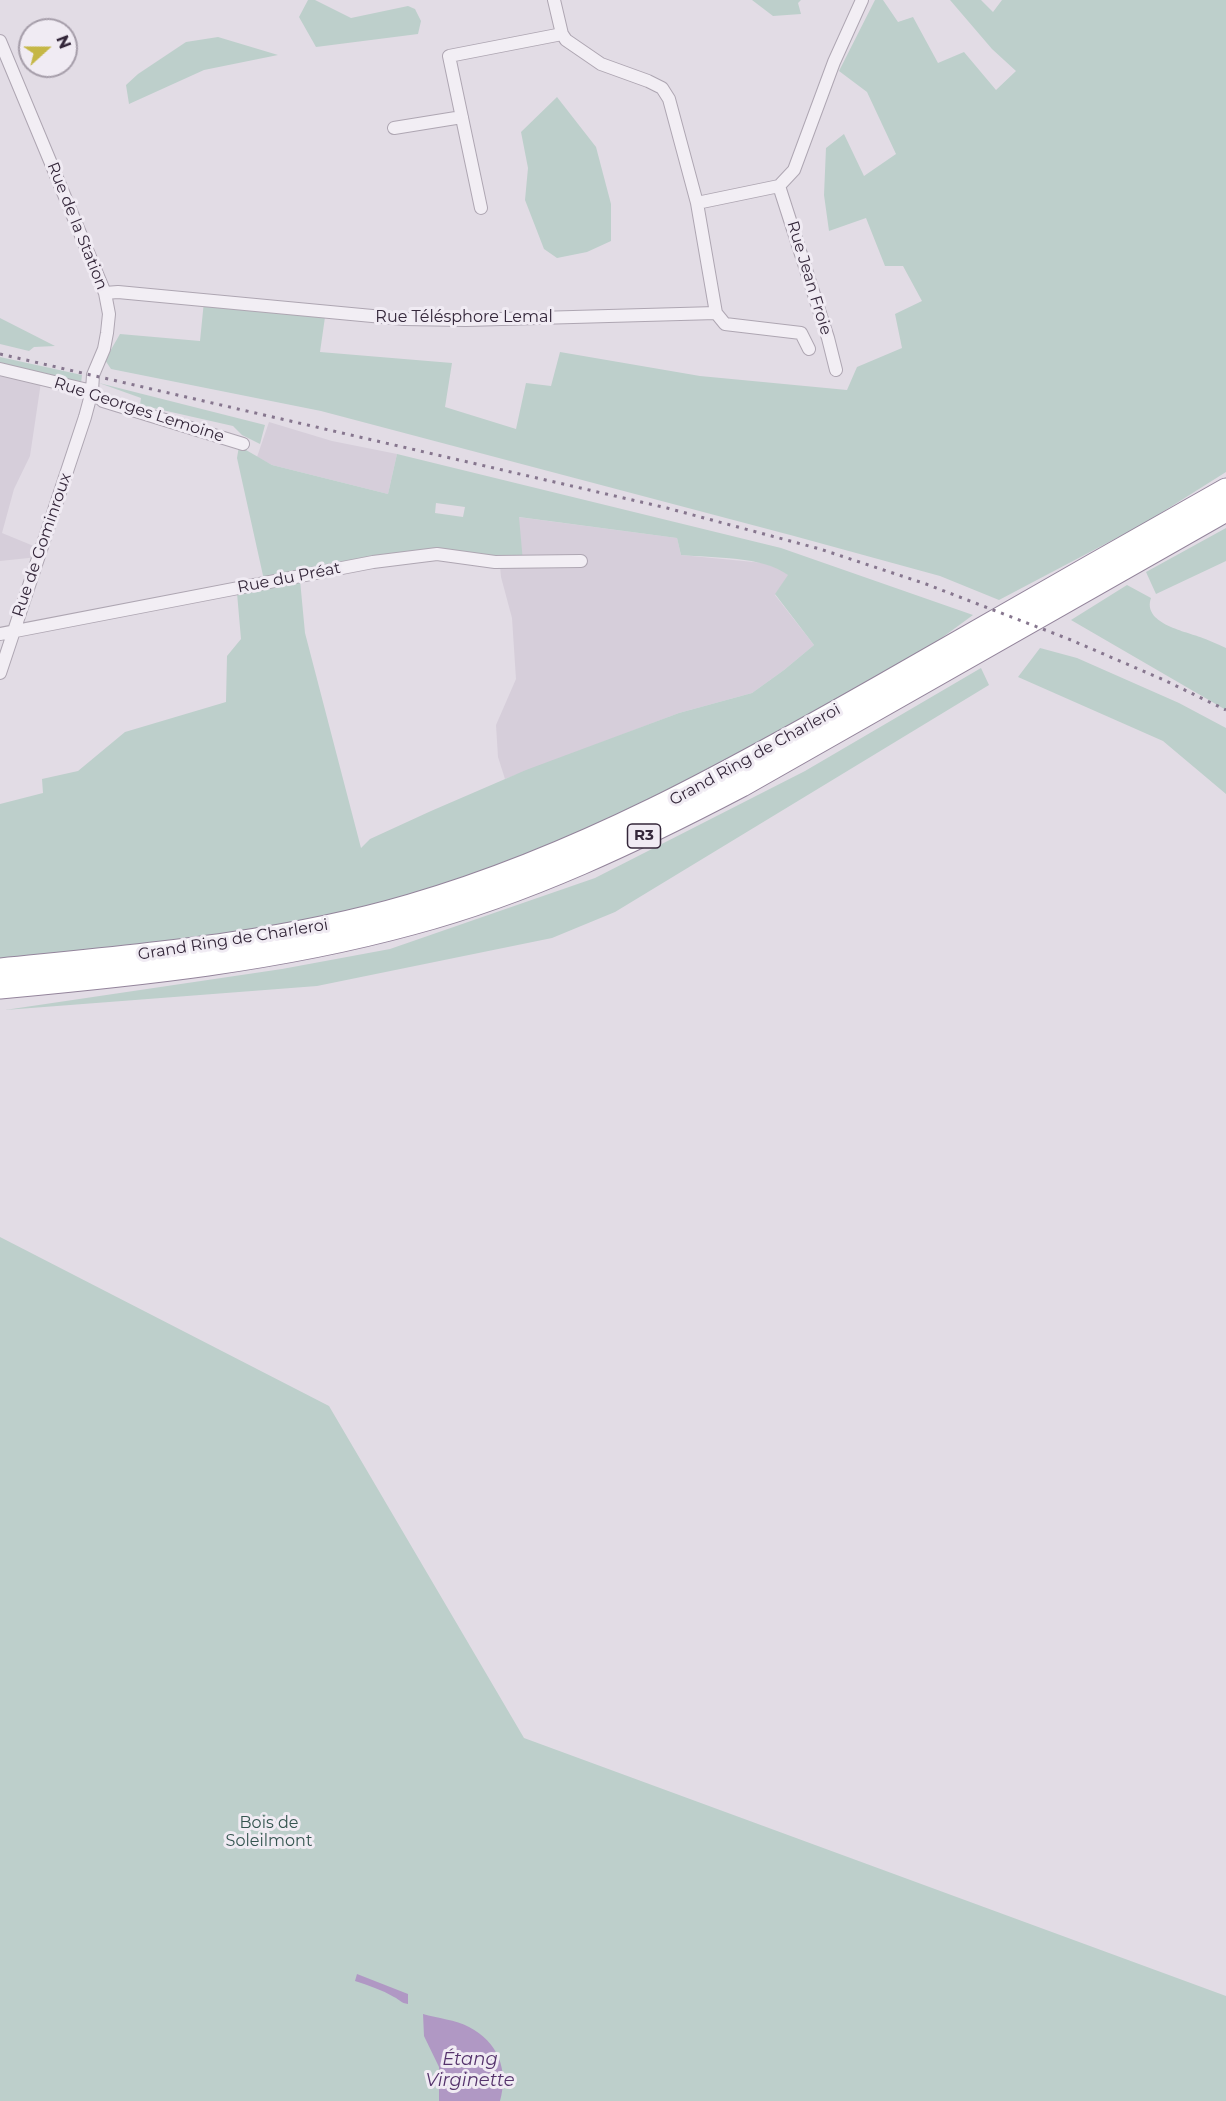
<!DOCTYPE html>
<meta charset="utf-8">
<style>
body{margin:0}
#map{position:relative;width:1226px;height:2101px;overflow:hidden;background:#e2dce5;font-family:Montserrat,sans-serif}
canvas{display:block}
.north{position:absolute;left:18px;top:18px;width:60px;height:60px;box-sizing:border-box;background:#f0ebf3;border:2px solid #a59da9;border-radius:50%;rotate:69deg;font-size:16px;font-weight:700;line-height:24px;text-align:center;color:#34273a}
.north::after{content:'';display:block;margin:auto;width:21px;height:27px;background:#c5b746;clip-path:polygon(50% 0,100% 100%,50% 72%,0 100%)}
</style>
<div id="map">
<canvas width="1226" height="2101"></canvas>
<div class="north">N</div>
</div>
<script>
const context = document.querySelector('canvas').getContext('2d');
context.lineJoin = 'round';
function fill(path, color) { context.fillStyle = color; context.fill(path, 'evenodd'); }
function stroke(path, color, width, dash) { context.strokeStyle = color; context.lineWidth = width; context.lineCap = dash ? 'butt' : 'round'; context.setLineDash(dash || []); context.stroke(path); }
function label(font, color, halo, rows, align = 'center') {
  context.font = font + ' Montserrat,sans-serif'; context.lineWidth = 6; context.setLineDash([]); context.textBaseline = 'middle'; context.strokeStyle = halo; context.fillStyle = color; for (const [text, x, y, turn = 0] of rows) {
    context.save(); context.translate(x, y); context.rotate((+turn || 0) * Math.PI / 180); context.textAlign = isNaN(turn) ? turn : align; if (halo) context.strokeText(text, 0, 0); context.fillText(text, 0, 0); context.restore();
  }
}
fill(new Path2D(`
 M 0,372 L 41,382 L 30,456 L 14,489 L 2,533 L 41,549 L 38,557 L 0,561 Z
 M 269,422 L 332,441 L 397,454 L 388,494 L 272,465 L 257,457 Z
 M 518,517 L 677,538 L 681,555 L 764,563 L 780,569 L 789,575 L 775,595 L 814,645 L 784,670 L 752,693 L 679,713 L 505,779 L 498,757 L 496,725 L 516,679 L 512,618 L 501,577 L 500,566 Z`), '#d6ceda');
fill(new Path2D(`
 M 308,0 L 315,0 L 351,18 L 408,6 L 415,9 L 421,21 L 418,34 L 316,47 L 299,17 Z
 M 752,0 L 801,0 L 798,3 L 801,14 L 773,16 Z
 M 875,0 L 883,0 L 898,22 L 913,17 L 938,63 L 964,52 L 996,90 L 1016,71 L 992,49 L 950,0 L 981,0 L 993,12 L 1002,0 L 1226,0 L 1226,472 L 1145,523 L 999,600 L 940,576 L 794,536 L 321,411 L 111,369 L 105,360 L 120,334 L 200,341 L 204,301 L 325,317 L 320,352 L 452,363 L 445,407 L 516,429 L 526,383 L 551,386 L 560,352 L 700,376 L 847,390 L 857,367 L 902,348 L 895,314 L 922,301 L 903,266 L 885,266 L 866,218 L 829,231 L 824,195 L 826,148 L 844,134 L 864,176 L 896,154 L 867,92 L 839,71 Z
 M 218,37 L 278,55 L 204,70 L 129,104 L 126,85 L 138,74 L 186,42 Z
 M 557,97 L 596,147 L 611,204 L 611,241 L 587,252 L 557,258 L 544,249 L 525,200 L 528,168 L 521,132 Z
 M 0,318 L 55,346 L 34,347 L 29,351 L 0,344 Z
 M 0,357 L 82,375 L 81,384 L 0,369 Z
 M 99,383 L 265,425 L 260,444 L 242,435 L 233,426 L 140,405 L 141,398 Z
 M 239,446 L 272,465 L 388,494 L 397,454 L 781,548 L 973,615 L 917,656 L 607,832 L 424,895 L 224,939 L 0,958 L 0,804 L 43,793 L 42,779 L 78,771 L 125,732 L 226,702 L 227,656 L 241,639 L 237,593 L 300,580 L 305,633 L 361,848 L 370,839 L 431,811 L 526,770 L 679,713 L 752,693 L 784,670 L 814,645 L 775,594 L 788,575 C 762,556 714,558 681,555 L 677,538 L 519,517 L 523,562 L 429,553 L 264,580 L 237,458 ZM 436,503 L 465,507 L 463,517 L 435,513 Z
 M 1226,528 L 1226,561 L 1156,594 L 1146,572 Z
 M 1127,585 L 1151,598 C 1142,623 1184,631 1200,637 C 1209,640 1217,644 1226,648 L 1226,710 L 1071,620 Z
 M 1040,648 L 1077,658 L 1179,703 L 1226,728 L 1226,794 L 1163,741 L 1018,677 Z
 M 981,668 L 989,685 L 615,912 L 552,938 L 317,986 L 5,1010 L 282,969 L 390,949 L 595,878 L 805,771 Z
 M 0,1237 L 329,1406 L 524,1738 L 1226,1996 L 1226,2101 L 0,2101 Z`), '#bdcfcb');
fill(new Path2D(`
 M 357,1974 L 408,1994 L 408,2004 C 401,2003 400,2000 394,1997 C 382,1990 368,1985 355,1981 Z
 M 423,2014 C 437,2018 456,2020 469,2027 C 498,2042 509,2070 500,2101 L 439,2101 L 439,2067 L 424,2036 Z`), '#b098c4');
const minor = new Path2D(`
 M 554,0 L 562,34 L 566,40 L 601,64 L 648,81 L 662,88 L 669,99 L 697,203 L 716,313
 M 0,41 L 105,293 L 109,314 L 107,333 L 104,349 L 93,375 L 92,391 L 85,417 L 0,673
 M 394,128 L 462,117
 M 779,186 L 794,170 L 834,62 L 862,0
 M 697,203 L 779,186 L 828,338 L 836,370
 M 481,208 L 449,56 L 562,34
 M 105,293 L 118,292 L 404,319 L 466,320 L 716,313 L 725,324 L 801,333 L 809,349
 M 0,369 L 92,391 L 103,401 L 243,444
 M 0,634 L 373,562 L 437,554 L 495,562 L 581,561`);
const motorway = new Path2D(`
 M 0,969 C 137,955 277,944 410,905 C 579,856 731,771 882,685 C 997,619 1111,554 1226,489
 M 0,988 C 139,975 277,961 412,924 C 528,893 637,841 742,786 L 1226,511`);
stroke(minor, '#aea6b2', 14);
stroke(motorway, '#93849b', 23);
stroke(minor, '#f2eef4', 12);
stroke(motorway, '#fff', 21);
stroke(new Path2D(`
 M 0,354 L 667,508 L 820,549 L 926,584 L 1071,640 L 1164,680 L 1226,710`), '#86768e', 3, [3, 6]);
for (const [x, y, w] of [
 [644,836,33]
]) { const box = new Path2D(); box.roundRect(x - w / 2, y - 12, w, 24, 4.5); context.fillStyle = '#f0ebf3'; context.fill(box); stroke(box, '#34273a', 1.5); }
label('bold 15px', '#34273a', null, [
 ["R3",644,836]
]);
label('16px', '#34273a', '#f0ebf3', [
 ["Rue de la Station",77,226,68],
 ["Rue Jean Froie",809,278,73],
 ["Rue Télésphore Lemal",464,317],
 ["Rue Georges Lemoine",139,410,18],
 ["Rue de Gominroux",42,545,-71],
 ["Rue du Préat",289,578,-11],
 ["Grand Ring de Charleroi",755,755,-29],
 ["Grand Ring de Charleroi",233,940,-9]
]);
label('16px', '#355550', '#f0ebf3', [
 ["Bois de",269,1823],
 ["Soleilmont",269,1841]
]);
label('italic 18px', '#55336c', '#f0ebf3', [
 ["Étang",470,2060],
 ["Virginette",470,2081]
]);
</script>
